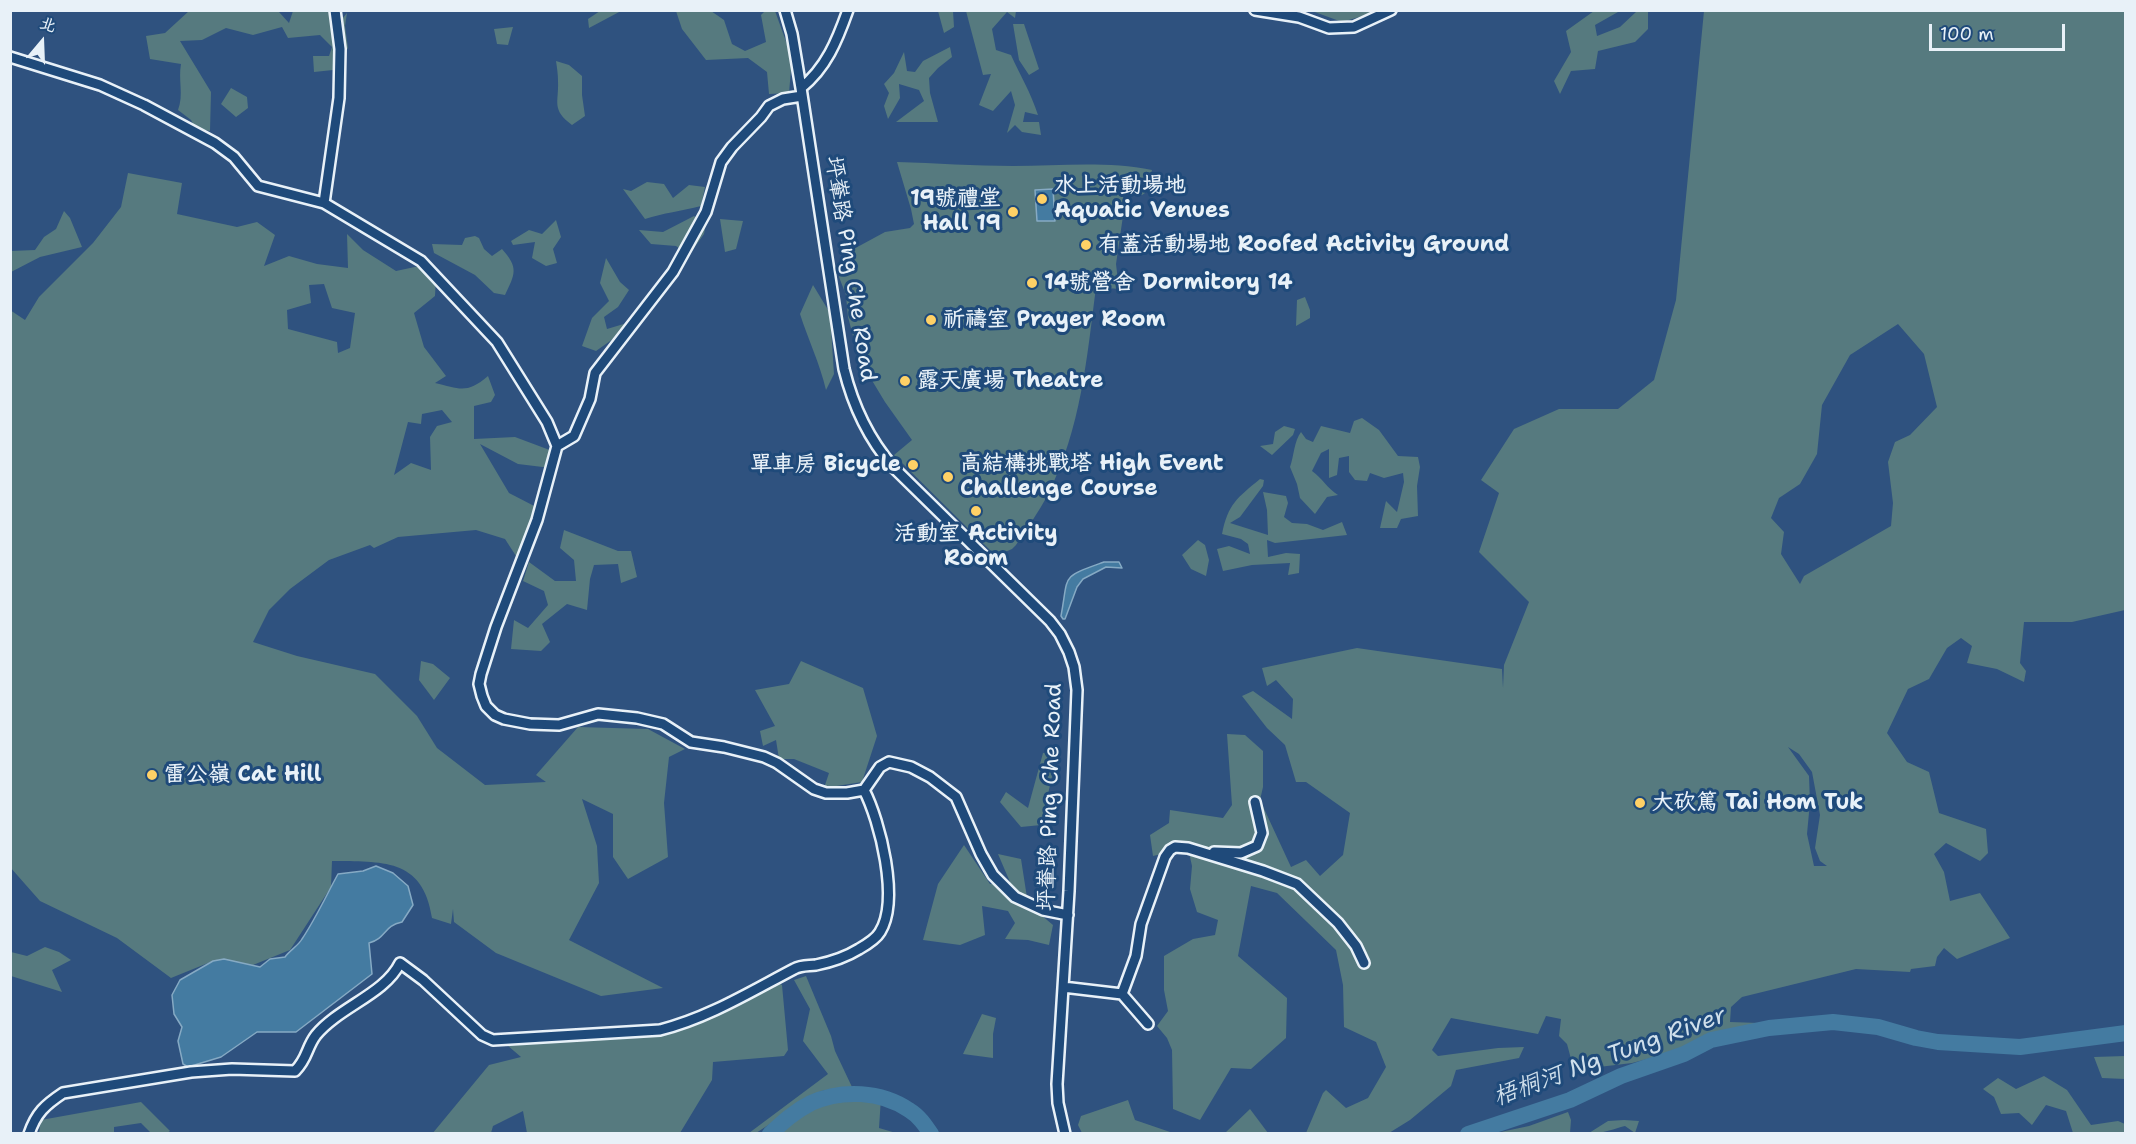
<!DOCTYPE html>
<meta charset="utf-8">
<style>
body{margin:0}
#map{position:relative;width:2136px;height:1144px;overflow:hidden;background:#2f527f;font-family:"Shantell Sans","LXGW WenKai TC",sans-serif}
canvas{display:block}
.frame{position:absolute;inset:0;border:12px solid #e8f1f8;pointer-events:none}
.north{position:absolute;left:12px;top:12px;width:60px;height:60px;-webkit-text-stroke:4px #1f4a7a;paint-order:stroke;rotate:19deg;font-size:16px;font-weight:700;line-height:24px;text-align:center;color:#e8f1f8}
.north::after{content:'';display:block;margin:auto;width:21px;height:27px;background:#e8f1f8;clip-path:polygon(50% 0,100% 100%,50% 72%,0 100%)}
.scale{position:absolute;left:1929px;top:24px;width:136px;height:27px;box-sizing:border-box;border:3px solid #e8f1f8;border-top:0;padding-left:8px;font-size:18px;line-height:21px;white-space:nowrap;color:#e8f1f8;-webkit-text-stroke:4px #1f4a7a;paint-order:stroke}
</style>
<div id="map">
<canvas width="2136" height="1144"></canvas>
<div class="frame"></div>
<div class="north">北</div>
<div class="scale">100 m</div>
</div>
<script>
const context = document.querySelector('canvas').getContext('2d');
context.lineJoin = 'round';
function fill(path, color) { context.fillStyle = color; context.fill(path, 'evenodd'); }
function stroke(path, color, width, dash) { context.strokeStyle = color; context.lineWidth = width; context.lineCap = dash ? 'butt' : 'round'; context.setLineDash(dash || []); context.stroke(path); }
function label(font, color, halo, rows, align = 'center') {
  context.font = font + ' "Shantell Sans","LXGW WenKai TC",sans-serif'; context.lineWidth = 6; context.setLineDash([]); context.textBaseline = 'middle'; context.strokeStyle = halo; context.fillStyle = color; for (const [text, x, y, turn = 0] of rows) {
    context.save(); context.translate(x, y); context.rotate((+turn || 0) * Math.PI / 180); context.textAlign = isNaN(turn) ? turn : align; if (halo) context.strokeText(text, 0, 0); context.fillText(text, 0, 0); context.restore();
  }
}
fill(new Path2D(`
 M 267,10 L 279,12 L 289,23 L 293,11 L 331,11 L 330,13 L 342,19 L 347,13 L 345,26 L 348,48 L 333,70 L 314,72 L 313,56 L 329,56 L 332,47 L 320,35 L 288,38 L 282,27 L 253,35 L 226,28 L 202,40 L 180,41 L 211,92 L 210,131 L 195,128 L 191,120 L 178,110 C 184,95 178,80 181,64 L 150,59 L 146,36 L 165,33 L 189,11 Z
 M 600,11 L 621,11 L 589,28 L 588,19 Z
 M 676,11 L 711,11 L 724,20 L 732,44 L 745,51 L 766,42 L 761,15 L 765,11 L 775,11 L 792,58 L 789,93 L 769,94 L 767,72 L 748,58 L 706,60 L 682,29 Z
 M 938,11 L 953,11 L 954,27 L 944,33 Z
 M 966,11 L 1016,11 L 1015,18 L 1007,12 L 992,29 L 996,50 L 1011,55 C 1020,75 1031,93 1038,115 L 1025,112 L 1023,122 L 1039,122 L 1041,135 L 1022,132 L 1015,125 L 1007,133 L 1015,105 L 1011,91 L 993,111 L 979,105 L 991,74 L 983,75 Z
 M 1312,11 L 1380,11 L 1342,22 Z
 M 1594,11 L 1617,11 L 1618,12 L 1595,25 L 1597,36 L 1620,27 L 1637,11 L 1648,11 L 1648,29 L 1635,42 L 1598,51 L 1595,69 L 1571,71 L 1560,94 L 1554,81 L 1571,52 L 1566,31 Z
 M 1704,11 L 2125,11 L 2125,610 L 2072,622 L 2024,622 L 2020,663 L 2026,671 L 2024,682 L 1997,669 L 1967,663 L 1972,646 L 1961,638 L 1947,648 L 1929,679 L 1908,689 L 1887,733 L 1907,762 L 1929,772 L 1939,813 L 1986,829 L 1988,853 L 1980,861 L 1946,843 L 1934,854 L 1944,872 L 1950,901 L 1980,893 L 2010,938 L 1957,959 L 1944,948 L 1937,957 L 1935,966 L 1911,969 L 1910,972 L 1856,969 L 1742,997 L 1731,1007 L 1730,1022 L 1759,1023 L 1761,1036 L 1690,1048 L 1632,1063 L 1574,1070 L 1567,1044 L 1559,1036 L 1561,1019 L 1546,1016 L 1538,1034 L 1451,1018 L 1432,1050 L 1438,1056 L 1498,1048 L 1524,1047 L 1519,1058 L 1456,1070 L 1451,1086 L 1410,1120 L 1389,1133 L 1306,1133 L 1323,1093 L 1326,1090 L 1346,1108 L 1368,1098 L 1386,1067 L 1376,1042 L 1344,1027 L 1343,985 L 1336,950 L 1277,893 L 1251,886 L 1238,956 L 1287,998 L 1286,1038 L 1251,1069 L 1231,1068 L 1200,1120 L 1173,1109 L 1172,1050 L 1167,1038 L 1157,1026 L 1168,1011 L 1164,990 L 1164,956 L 1193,939 L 1215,935 L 1218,920 L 1197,912 L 1190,889 L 1192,866 L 1188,848 L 1153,856 L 1150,835 L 1169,823 L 1170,810 L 1223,818 L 1232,805 L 1227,734 L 1245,735 L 1263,751 L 1263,787 L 1260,800 L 1291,867 L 1306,860 L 1320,876 L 1343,855 L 1350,813 L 1306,782 L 1296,782 L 1285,745 L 1267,728 L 1242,696 L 1253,691 L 1292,719 L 1293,699 L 1276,680 L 1267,686 L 1262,668 L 1357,648 L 1502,669 L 1503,688 L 1504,665 L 1529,602 L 1479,552 L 1499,493 L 1481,480 L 1514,429 L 1559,409 L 1618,409 L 1654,380 L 1676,300 ZM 1898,324 L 1924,354 L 1937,407 L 1910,435 L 1895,442 L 1888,462 L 1893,503 L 1891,526 L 1804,576 L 1800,584 L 1781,554 L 1784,532 L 1771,518 L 1779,498 L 1800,484 L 1817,454 L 1822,405 L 1850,355 ZM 1788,747 L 1799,754 L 1812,772 L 1820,815 L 1815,848 L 1820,861 L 1827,866 L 1814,866 L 1807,834 L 1810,802 L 1809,776 Z
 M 1013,24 L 1024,24 L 1039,69 L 1029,75 L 1019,60 Z
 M 513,27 L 508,45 L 497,44 L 494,29 Z
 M 950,47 L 952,57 L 938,68 L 929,78 L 930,93 L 938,122 L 896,122 L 924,101 L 919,90 L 899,84 L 900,98 L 888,119 L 884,106 L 889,93 L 884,84 L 894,73 L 904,52 L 907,71 L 915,72 L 923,61 Z
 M 556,61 L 569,65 L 582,76 L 582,95 L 585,116 L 572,125 C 551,109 559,103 558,81 C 558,74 557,68 556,61 Z
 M 231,88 L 247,97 L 248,108 L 236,117 L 221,104 Z
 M 897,162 C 935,163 975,166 1013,166 C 1059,166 1107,161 1152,170 L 1145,193 L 1142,195 L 1123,195 L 1123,216 L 1116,264 L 1119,289 L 1096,287 C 1087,357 1081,429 1048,494 C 1039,512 1027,528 1016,545 L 1012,549 L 996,556 L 894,455 L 912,440 L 885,402 L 859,359 L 848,317 L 846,295 L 839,277 L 850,251 L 885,232 L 910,228 L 914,224 L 911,209 Z
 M 128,173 L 182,183 L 177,214 L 237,227 L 257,222 L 275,235 L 264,266 L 289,256 L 317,264 L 348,268 L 347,234 L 363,250 L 396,271 L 424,265 L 436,279 L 435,296 L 414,313 L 424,347 L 446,376 L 435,383 C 460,389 467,394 488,376 L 495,395 L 491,402 L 474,406 L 474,439 L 515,437 L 555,452 L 551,468 L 518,464 L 480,444 L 509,493 L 540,509 L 527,546 L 516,556 L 505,539 L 476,530 L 398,537 L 374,548 L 370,545 L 329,560 L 290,589 L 269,610 L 253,642 L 297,656 L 375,674 L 417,716 L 437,748 L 485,785 L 546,782 L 536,775 L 578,727 L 648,729 L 685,749 L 669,757 L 664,803 L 668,857 L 628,879 L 613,857 L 613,814 L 582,799 L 597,846 L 599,883 L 569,940 L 663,988 L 601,996 L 496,953 L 454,922 L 453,909 L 451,924 L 432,918 C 423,857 381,862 332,861 L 331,887 L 290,950 L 253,965 L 213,961 L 171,978 L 117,938 L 40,901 L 10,867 L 10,310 L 25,320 L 39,297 L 93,243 L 121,207 ZM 324,284 L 332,308 L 355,313 L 350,348 L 338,353 L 337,342 L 288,329 L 287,310 L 311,303 L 309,285 ZM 442,410 L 452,422 L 437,426 L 430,437 L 431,470 L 411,463 L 394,475 L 408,422 L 421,424 L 422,414 Z
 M 647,182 L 664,184 L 673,198 L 689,185 L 705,187 L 701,206 C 682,211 663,213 645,219 L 623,189 L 631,191 Z
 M 64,211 L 70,218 L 82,247 L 40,257 L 11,272 L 11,251 L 35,250 L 44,237 L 56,229 Z
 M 694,216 L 706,224 L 704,234 L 689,255 L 676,246 L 651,244 L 639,230 L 663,232 Z
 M 720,219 L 743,221 L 736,249 L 725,252 Z
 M 556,220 L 561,237 L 553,249 L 557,263 L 546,266 L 532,258 L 535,242 L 513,245 L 511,241 L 529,230 L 542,234 Z
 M 475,236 L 479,238 L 484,249 L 492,256 L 502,249 C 519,268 515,274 505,295 L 494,293 L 475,275 L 434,253 L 432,244 L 462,245 L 465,238 Z
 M 606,258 L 620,282 L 629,290 L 618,307 L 604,317 L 607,329 L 627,323 L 613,339 L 596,351 L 582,346 L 592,318 L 609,301 L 600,283 Z
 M 813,285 L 830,313 L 834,374 L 826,390 C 820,364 808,339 800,314 Z
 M 1305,297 L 1310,310 L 1310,318 L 1296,326 L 1297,300 Z
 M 1362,418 L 1379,430 L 1398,456 L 1418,457 L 1420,467 L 1417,486 L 1418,516 L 1401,519 L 1397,528 L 1380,528 L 1386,501 L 1397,512 L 1404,482 L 1403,473 L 1384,478 L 1370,473 L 1367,481 L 1355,480 L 1349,472 L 1349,456 L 1339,458 L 1337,475 L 1329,478 L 1329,449 L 1321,453 L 1312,471 C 1322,478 1327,488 1338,495 L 1327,497 L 1315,514 L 1300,498 L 1297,484 L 1290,467 C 1294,456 1294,441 1301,432 L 1306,439 L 1313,442 L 1321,426 L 1350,433 L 1354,421 Z
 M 1284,426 L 1295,429 L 1293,435 L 1272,455 L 1260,446 L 1273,444 L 1275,432 Z
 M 1260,479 L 1264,480 L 1263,486 L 1240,517 L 1230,523 L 1268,535 L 1267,510 L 1263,492 L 1286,496 L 1288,503 L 1284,517 L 1292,523 L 1307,524 L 1323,530 L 1342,522 L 1347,535 L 1275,543 L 1267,540 L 1268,557 L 1286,553 L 1300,554 L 1299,573 L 1288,575 L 1290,563 L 1252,565 L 1223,571 L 1217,549 L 1229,546 L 1250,554 L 1248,544 L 1241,539 L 1222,534 C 1228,504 1237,498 1260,479 Z
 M 564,530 L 618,551 L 631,551 L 637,577 L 621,583 L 618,564 L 594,565 L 590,579 L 587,610 L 567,604 L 542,624 L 550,642 L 541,651 L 511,649 L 514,620 L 528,628 L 548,605 L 544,591 L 523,581 L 529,562 L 555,581 L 576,581 L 574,560 L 560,548 Z
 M 1198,540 L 1205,545 L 1209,560 L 1206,576 L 1191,569 L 1182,555 Z
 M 421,661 L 433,664 L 450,678 L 434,700 L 419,680 Z
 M 801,661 L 863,688 L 877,736 L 862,782 L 824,788 L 829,773 L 794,759 L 779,759 L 776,740 L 763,746 L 760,731 L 775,726 L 755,690 L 789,684 Z
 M 1055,751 L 1053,772 L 1041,825 L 1021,827 L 1000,802 L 1006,792 L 1028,808 L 1043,753 Z
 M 964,845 L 990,884 L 1010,882 L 998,854 L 1021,859 L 1028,904 L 1053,925 L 1049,945 L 1028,940 L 1005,939 L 1015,923 L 1008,911 L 982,906 L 985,935 L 960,945 L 923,940 L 938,884 Z
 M 45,947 L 59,952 L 71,960 L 52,970 L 62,992 L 11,976 L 11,952 L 27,956 Z
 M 806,976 L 831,1036 L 835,1051 L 852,1087 L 821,1091 L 756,1133 L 749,1133 L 828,1074 L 803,1041 L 810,1009 L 794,980 Z
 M 773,980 L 782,985 L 788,1050 L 784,1056 L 713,1062 L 712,1080 L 680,1133 L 527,1133 L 523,1111 L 493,1126 L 491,1133 L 432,1134 L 489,1065 L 521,1057 L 507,1045 L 510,1035 L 675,1026 Z
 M 982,1014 L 996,1018 L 993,1034 L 993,1058 L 963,1054 Z
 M 2125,1056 L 2125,1079 L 2102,1078 L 2094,1057 Z
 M 2044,1076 L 2067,1090 L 2091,1125 L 2118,1121 L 2125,1124 L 2125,1133 L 2073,1133 L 2066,1111 L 2046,1105 L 2032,1125 L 2019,1113 L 2001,1114 L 1994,1097 L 1983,1089 L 1998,1078 L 2016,1089 Z
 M 840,1094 L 860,1094 L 881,1098 L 879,1128 L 896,1133 L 770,1133 C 796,1112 808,1104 840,1094 Z
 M 1128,1100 L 1135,1120 L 1173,1133 L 1082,1133 L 1078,1125 L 1081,1116 Z
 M 141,1102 L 170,1131 L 167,1133 L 151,1133 L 141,1123 L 114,1127 L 114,1133 L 39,1133 L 41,1120 Z
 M 1250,1109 L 1268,1133 L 1225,1133 Z
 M 1568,1112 L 1571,1120 L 1570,1133 L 1554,1132 L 1550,1134 L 1496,1133 L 1529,1126 Z
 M 1624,1120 L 1639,1121 L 1635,1133 L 1625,1126 C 1613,1129 1603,1134 1589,1133 L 1608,1121 Z`), '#567a7f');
const water = new Path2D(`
 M 1053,189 L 1055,221 L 1037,221 L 1035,190 Z
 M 1104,562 L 1119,562 L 1122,568 L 1106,567 L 1083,579 L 1077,587 L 1065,619 L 1063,619 L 1061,616 C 1069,573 1060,578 1104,562 Z
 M 376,866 L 393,873 L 408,886 L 413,905 L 402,922 C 383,926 387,938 369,943 L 372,974 L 296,1032 L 257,1032 L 221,1057 L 188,1067 L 183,1064 L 178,1041 L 182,1027 L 174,1014 L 172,995 L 180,980 L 213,961 L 224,959 L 260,967 L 270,959 L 285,957 C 290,950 298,946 302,939 C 316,918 326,896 338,874 L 363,871 Z`);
fill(water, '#447ba1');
stroke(water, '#86aac4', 1.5);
stroke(new Path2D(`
 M 770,1134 C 783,1122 795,1111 811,1103 C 842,1089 881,1091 909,1110 C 919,1116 925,1125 931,1134
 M 1468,1134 L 1570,1100 L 1621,1076 L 1684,1054 L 1711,1040 L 1769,1028 L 1833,1022 L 1878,1027 L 1916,1038 L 1938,1042 L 2020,1047 L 2126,1033`), '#447ba1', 16);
const minor = new Path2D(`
 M 785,10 L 792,34 L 801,88 L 844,369 C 853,406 868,438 893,467 L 1050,621 L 1060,634 L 1069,652 L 1074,667 L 1077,690 L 1069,891 L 1057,1084 L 1058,1103 L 1065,1134
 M 1255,10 L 1299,17 L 1329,28 L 1354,27 L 1391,10
 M 10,57 L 100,85 L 144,105 L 215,143 L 234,157 L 258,186 L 324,203 L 421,261 L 497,342 L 547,422 L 557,446 L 537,520 L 496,627 L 481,674 L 479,684 L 482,696 L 486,706 L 495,715 L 504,719 L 530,724 L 559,725 L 598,714 L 637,718 L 663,724 L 691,742 L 724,747 L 764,757 L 777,763 L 814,789 L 826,793 L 847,793 L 864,790 L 880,767 L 889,762 L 911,767 L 930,777 L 956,797 L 981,854 L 993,875 L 1015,897 L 1043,910 L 1068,915
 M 801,88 C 826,68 837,41 848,10
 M 324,203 L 339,98 L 340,49 L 335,10
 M 557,446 L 574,436 L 590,399 L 595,373 L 673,272 L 706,212 L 721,162 L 732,147 L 761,117 L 769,106 L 783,99 L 802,96
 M 1214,852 L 1241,853 L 1257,846 L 1262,833 L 1255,802
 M 1063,987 L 1122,994 L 1136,956 L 1141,924 L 1165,857 L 1170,850 L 1175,847 L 1188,848 L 1263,871 L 1297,884 L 1338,923 L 1356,946 L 1364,963
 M 1122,994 L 1148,1024
 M 29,1134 C 36,1113 45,1105 63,1093 L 191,1072 L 232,1069 L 295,1071 C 308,1058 306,1048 316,1035 C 339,1007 385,994 400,963 L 423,980 L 482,1035 L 493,1040 L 660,1030 C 708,1018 750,992 794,969 C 801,965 808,966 816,965 C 831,962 846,957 859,949 C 866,945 876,939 880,932 C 900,900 880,821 864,790`);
stroke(minor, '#e8f1f8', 14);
stroke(minor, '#1f4a7a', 9);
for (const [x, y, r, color] of [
 [1042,199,6,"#ffd166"],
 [1013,212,6,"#ffd166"],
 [1086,245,6,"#ffd166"],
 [1032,283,6,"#ffd166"],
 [931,320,6,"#ffd166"],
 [905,381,6,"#ffd166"],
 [913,465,6,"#ffd166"],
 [948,477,6,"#ffd166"],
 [976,511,6,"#ffd166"],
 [152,775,6,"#ffd166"],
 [1640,803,6,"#ffd166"]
]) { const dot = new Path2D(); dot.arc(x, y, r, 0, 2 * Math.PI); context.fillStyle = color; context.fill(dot); stroke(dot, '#1f4a7a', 2); }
label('bold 22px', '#e8f1f8', '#1f4a7a', [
 ["水上活動場地",1054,186],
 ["Aquatic Venues",1054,211],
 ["19號禮堂",1001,199,"right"],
 ["Hall 19",1001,224,"right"],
 ["有蓋活動場地 Roofed Activity Ground",1098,245],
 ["14號營舍 Dormitory 14",1044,283],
 ["祈禱室 Prayer Room",943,320],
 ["露天廣場 Theatre",917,381],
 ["高結構挑戰塔 High Event",960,464],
 ["Challenge Course",960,489],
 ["單車房 Bicycle",901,465,"right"],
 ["活動室 Activity",976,534,"center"],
 ["Room",976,559,"center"],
 ["雷公嶺 Cat Hill",164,775],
 ["大砍篤 Tai Hom Tuk",1652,803]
], 'left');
label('22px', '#e8f1f8', '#1f4a7a', [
 ["坪輋路 Ping Che Road",850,269,81],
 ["坪輋路 Ping Che Road",1051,797,-88]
]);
label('italic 24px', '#cfdfeb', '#1f4a7a', [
 ["梧桐河 Ng Tung River",1610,1057,-20]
]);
</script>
